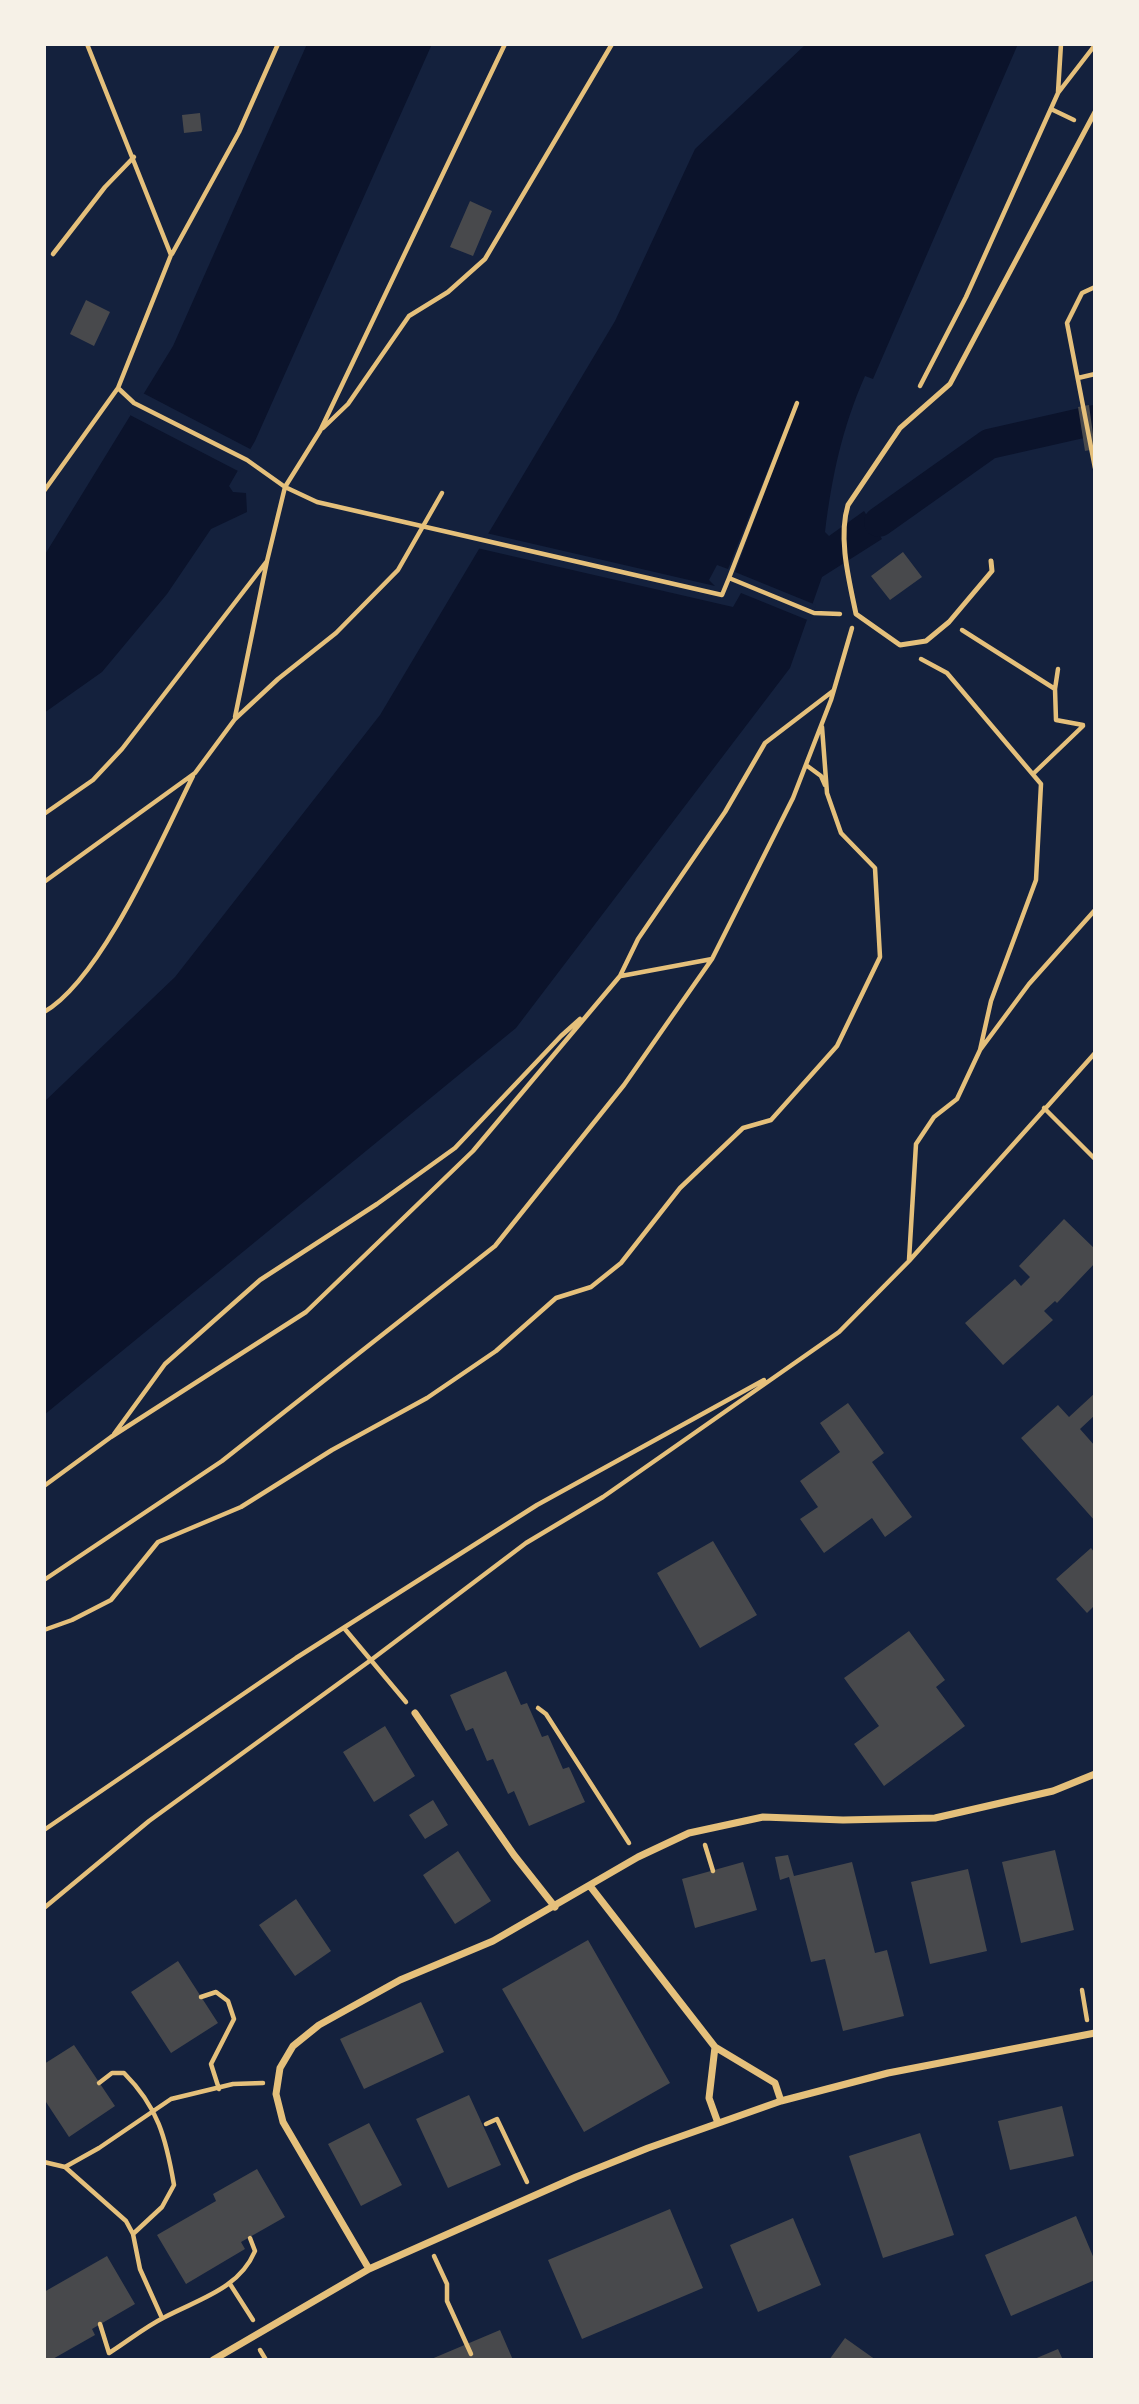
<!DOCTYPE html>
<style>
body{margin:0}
#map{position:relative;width:1139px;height:2404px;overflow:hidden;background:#14213d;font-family:"Libre Baskerville",serif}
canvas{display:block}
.frame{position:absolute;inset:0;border:46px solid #f6f1e7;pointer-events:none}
</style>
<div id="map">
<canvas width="1139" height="2404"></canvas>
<div class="frame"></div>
</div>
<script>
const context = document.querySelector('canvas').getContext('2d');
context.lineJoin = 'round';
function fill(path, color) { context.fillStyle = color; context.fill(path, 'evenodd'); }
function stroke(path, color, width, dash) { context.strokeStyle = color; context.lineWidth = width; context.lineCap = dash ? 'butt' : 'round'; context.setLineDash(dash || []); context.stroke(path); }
fill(new Path2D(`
 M 307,44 L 432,44 L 255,441 L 229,486 L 233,492 L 246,493 L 247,512 L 211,529 L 167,594 L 102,672 L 44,713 L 44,556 L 173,346 Z
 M 806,44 L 1018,44 L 873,379 L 865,376 C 842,428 832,476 825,532 L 829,536 L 864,511 L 882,539 L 822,577 L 790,668 L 516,1028 L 44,1415 L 44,1102 L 175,977 L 380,715 L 615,321 L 695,149 Z`), '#0b132b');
fill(new Path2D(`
 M 141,392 L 252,450 L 240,472 L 128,414 Z
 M 796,400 L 799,401 L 735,572 L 816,605 L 810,621 L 741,593 L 733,607 L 477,548 L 486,533 L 715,586 L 709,580 L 717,565 L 728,569 Z`), '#14213d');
stroke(new Path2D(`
 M 879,522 L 989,444 L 1095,420`), '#0b132b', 30);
fill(new Path2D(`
 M 200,113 L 202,131 L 184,133 L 182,115 Z
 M 470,201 L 492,211 L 473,256 L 450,247 Z
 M 86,300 L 110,312 L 94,346 L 70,334 Z
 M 1089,405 L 1095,449 L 1085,451 L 1078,407 Z
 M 903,552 L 922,577 L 890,600 L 871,576 Z
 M 1064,1219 L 1095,1249 L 1095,1263 L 1057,1303 L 1055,1301 L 1044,1311 L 1053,1320 L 1003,1365 L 965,1323 L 1015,1279 L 1021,1286 L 1030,1277 L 1019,1266 Z
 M 1095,1393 L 1095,1415 L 1080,1429 L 1095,1446 L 1095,1521 L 1021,1438 L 1058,1405 L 1069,1417 Z
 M 848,1403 L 884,1453 L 872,1462 L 912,1517 L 885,1537 L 872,1518 L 824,1553 L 800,1519 L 818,1507 L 800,1481 L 840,1452 L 820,1423 Z
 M 713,1541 L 757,1615 L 700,1648 L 657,1573 Z
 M 1091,1548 L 1095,1553 L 1095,1605 L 1087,1613 L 1056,1579 Z
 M 909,1631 L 945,1680 L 936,1687 L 965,1726 L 884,1786 L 854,1744 L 879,1726 L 844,1678 Z
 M 506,1671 L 521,1705 L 527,1703 L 542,1737 L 548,1735 L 563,1769 L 569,1767 L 585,1802 L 529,1826 L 514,1791 L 508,1794 L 493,1759 L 487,1761 L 473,1728 L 466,1731 L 450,1695 Z
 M 385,1726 L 415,1776 L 374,1802 L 343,1752 Z
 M 433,1800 L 448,1825 L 425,1839 L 409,1815 Z
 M 1055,1850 L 1074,1930 L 1021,1943 L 1002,1862 Z
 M 458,1851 L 491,1901 L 455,1924 L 423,1875 Z
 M 788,1855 L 794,1876 L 852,1862 L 875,1953 L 887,1950 L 904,2016 L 843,2031 L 825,1959 L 811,1962 L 789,1877 L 780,1880 L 775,1857 Z
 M 743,1862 L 757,1910 L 695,1928 L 682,1879 Z
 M 968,1869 L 987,1951 L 930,1964 L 911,1882 Z
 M 296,1899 L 331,1951 L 295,1976 L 259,1925 Z
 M 588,1940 L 670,2083 L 584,2132 L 502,1989 Z
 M 178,1961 L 218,2023 L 171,2053 L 131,1992 Z
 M 421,2002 L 444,2052 L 364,2089 L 340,2039 Z
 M 74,2045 L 115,2106 L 69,2137 L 44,2099 L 44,2064 Z
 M 469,2095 L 501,2165 L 448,2188 L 416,2119 Z
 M 1062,2106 L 1074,2156 L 1010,2170 L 998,2121 Z
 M 369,2123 L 402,2185 L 361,2206 L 328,2144 Z
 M 920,2133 L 954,2235 L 883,2258 L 849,2156 Z
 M 257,2169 L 285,2217 L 241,2242 L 245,2249 L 186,2284 L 157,2235 L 216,2201 L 213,2194 Z
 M 670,2209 L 703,2288 L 582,2339 L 548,2260 Z
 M 1076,2216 L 1095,2261 L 1095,2280 L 1011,2316 L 985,2255 Z
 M 793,2218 L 821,2285 L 758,2312 L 730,2245 Z
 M 107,2256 L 135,2304 L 92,2329 L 95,2335 L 51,2360 L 44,2360 L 44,2292 Z
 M 500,2330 L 513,2360 L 429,2360 Z
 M 845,2338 L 876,2360 L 829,2360 Z
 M 1058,2349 L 1063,2360 L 1032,2360 Z`), '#48494c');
stroke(new Path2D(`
 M 1058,92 L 1061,44
 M 1051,109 L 1074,120
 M 53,254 L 105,187 L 134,157
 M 172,254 L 239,132 L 278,44
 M 1095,287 L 1082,293 L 1067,323 L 1095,468
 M 1078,378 L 1095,374
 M 920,386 L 966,297 L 1058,93 L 1095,45
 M 118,388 L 134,403 L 247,460 L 285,487 L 317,502 L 722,595 L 729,578 L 814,613 L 840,614
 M 323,428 L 348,404 L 409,316 L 448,292 L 485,259 L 612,44
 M 44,491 L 118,388 L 171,255 L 87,44
 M 729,578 L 797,403
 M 962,630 L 1055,689 L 1056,720 L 1083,725
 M 921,659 L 947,673 L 1041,784 L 1036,880 L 991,1001 L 980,1050
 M 1055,689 L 1058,669
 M 235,717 L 267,561
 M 806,765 L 821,776 L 825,785
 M 1033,774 L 1083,726
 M 44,814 L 93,780 L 122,749 L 267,561 L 285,487 L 320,431 L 505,44
 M 44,882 L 195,773 L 235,719 L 278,679 L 336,633 L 398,570 L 442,493
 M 621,976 L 712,959
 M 44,1012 C 102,979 162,838 193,776
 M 1044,1108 L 1095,1159
 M 909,1260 L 916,1144 L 934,1117 L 957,1099 L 980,1050 L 1029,984 L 1095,910
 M 114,1434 L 165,1364 L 260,1280 L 377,1204 L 455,1148 L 561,1036 L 580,1019
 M 44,1486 L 111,1437 L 306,1312 L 473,1151 L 620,976 L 638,939 L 725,812 L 765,743 L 833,691
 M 44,1580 L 222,1461 L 495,1246 L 624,1085 L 712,959 L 793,798 L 831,700 L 852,628
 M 344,1628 L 406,1702
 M 44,1630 L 72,1620 L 111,1600 L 158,1542 L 241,1507 L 332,1450 L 427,1398 L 496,1351 L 556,1298 L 591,1287 L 621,1263 L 680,1188 L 743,1128 L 771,1120 L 837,1046 L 880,957 L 875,868 L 841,833 L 827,793 L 822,727
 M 538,1708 L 546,1714 L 629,1843
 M 44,1830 L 296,1658 L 537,1505 L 764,1380
 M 705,1845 L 713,1871
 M 44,1908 L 149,1821 L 371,1660 L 526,1543 L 603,1497 L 839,1332 L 909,1261 L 1095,1053
 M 1082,1990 L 1087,2020
 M 201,1997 L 216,1992 L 228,2001 L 234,2019 L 211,2064 L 219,2089
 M 99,2083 L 112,2073 L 124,2073 C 158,2107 166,2138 174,2185 L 162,2207 L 133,2234 L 140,2269 L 162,2318
 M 486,2124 L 497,2119 L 527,2182
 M 44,2162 L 65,2167 L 126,2221 L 133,2234
 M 65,2167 L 99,2148 L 171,2099 L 233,2084 L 263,2083
 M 434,2256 L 447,2284 L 447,2301 L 471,2354
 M 230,2284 L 253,2320
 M 100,2324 L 109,2353 C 128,2341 145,2327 165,2317 C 199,2299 239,2289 255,2251 L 250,2238
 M 260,2350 L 266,2360`), '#e5c07b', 4.5);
stroke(new Path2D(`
 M 991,561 L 992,571 L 949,622 L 926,641 L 900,645 L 856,614 C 849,580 838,538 848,505 L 900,428 L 950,384 L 1095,112`), '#e5c07b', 5);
stroke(new Path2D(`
 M 415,1713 L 514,1855 L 555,1907
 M 590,1886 L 715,2047 L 775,2083 L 781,2101
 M 715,2047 L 709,2098 L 718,2123
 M 369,2269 L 283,2122 L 276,2094 L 280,2068 L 293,2046 L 319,2025 L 400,1980 L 493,1941 L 638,1857 L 689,1833 L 763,1817 L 843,1820 L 935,1818 L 1053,1791 L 1095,1774
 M 213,2360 L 369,2269 L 576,2177 L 648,2148 L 781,2101 L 888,2073 L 1095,2033`), '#e5c07b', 7);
</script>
